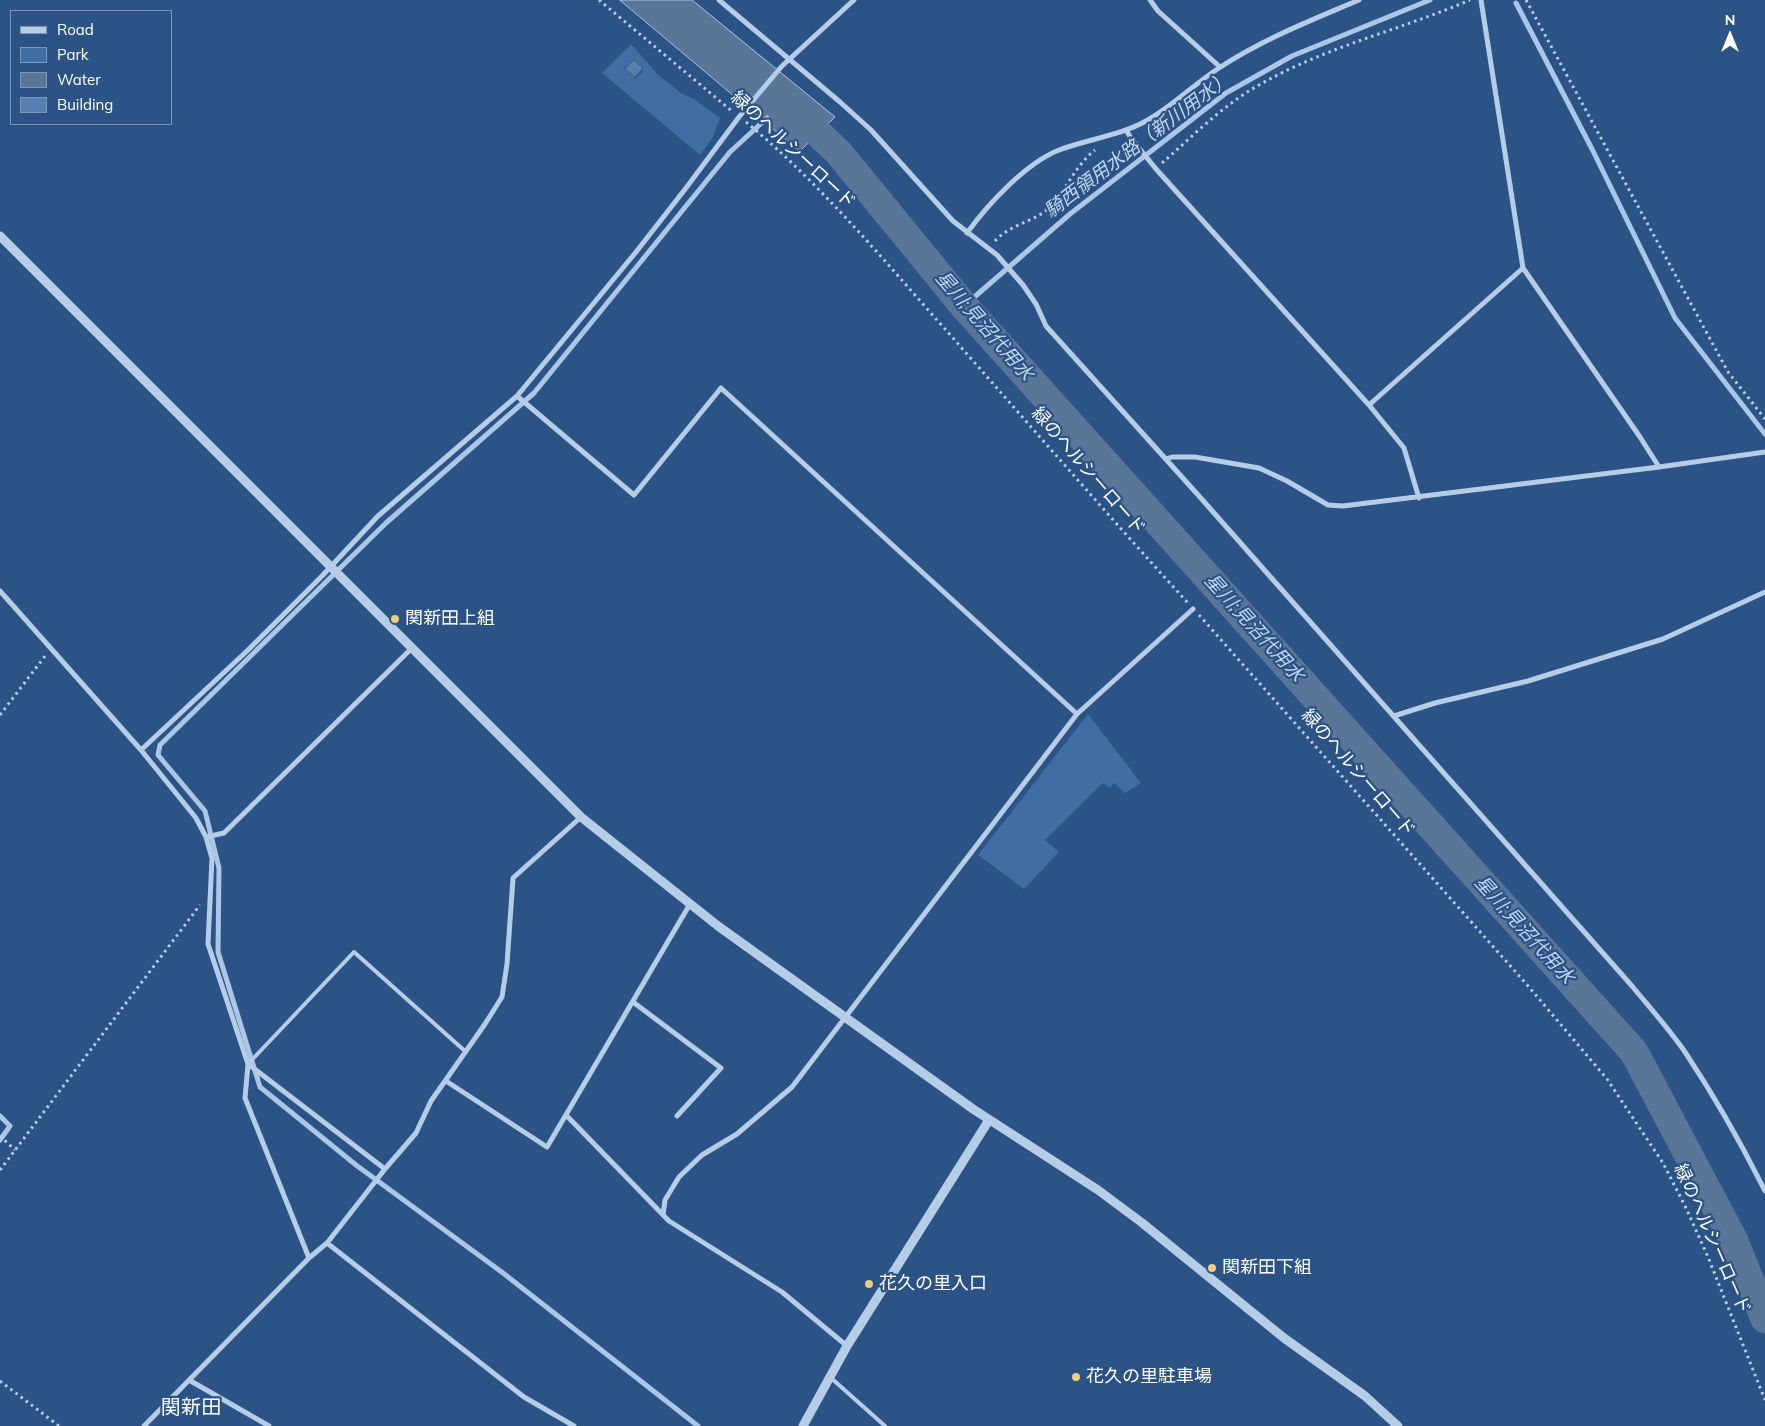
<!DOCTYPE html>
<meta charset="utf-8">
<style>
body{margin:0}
#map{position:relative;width:1765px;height:1426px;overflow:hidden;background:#2b5386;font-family:Mulish,sans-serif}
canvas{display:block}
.legend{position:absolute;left:10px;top:10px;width:162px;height:115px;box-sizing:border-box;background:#2b5386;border:1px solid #8098b6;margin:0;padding:6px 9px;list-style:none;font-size:15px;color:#fff}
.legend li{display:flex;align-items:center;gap:10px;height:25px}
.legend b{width:25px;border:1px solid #8098b6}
.north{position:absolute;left:1705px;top:10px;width:50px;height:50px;-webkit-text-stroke:4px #2b5386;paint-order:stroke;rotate:0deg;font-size:14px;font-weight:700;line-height:20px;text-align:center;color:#fff}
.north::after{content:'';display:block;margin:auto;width:18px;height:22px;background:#fff;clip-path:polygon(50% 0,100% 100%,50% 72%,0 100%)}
</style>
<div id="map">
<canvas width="1765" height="1426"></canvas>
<ul class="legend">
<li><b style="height:6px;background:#b6cde7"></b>Road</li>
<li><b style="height:14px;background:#406da2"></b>Park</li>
<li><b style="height:14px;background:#597598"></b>Water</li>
<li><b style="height:14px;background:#577faf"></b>Building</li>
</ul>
<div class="north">N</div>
</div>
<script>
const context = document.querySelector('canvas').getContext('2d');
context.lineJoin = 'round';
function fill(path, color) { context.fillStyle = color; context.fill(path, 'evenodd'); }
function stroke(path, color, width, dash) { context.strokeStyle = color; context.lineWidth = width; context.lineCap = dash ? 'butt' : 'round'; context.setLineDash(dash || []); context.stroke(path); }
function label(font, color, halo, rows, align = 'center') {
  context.font = font + ' Mulish,"Noto Sans JP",sans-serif'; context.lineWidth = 4.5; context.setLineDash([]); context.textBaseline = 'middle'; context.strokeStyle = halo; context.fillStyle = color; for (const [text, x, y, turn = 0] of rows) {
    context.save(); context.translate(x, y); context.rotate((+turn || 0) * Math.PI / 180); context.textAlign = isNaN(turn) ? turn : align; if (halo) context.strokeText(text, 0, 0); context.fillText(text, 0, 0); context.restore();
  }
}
fill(new Path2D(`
 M 631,44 L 657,74 L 681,93 L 694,99 L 720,118 L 713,137 L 700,155 L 602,73 Z
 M 1088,714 L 1141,783 L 1125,793 L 1114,783 L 1110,788 L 1103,783 L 1045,840 L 1059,852 L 1024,889 L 978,855 Z`), '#406da2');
const water = new Path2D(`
 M 620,0 L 692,0 L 835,117 L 800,151 Z`);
fill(water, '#597598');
stroke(water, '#abc7e7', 1);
stroke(new Path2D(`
 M 1516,3 L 1592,149 L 1675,318 L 1765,434
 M 964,306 L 1070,214 L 1226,93 L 1292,56 L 1430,0
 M 0,1116 L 10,1126 L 0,1140
 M 698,1426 L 503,1273 L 356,1165 L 260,1087 L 218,952 L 219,868 L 205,811 L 158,755 L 160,745 L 386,523 L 534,393 L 730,152 L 767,118`), '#abc7e7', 5);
stroke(new Path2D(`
 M 789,106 L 838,152 L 964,306 L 1634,1052 L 1734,1241 L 1765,1319`), '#597598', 29);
stroke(new Path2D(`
 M 599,0 L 733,112
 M 1526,0 L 1728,372 L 1765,419
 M 746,122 C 817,181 876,251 937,320 C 1021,415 1103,510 1188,603
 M 1162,163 C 1193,136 1223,105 1259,85 C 1325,47 1400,30 1470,0
 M 995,241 C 1010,224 1033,223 1050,207 C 1067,189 1074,167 1095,150
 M 1199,615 L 1529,987 L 1607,1079 L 1663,1163 L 1686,1208 L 1708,1257 L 1765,1400
 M 0,715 L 45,656
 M 0,1136 L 15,1150
 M 0,1170 L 200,905
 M 0,1381 L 59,1426`), '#b6cde7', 3, [2.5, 4]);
stroke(new Path2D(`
 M 248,1064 L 354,952 L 466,1052
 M 830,1377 L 885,1426`), '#b6cde7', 4);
stroke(new Path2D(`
 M 719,0 L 840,102 L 871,130 L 953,221 L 997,255 L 1023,285 L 1036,304 L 1046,326 L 1199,496 L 1632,986 C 1650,1008 1669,1029 1685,1052 C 1715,1097 1741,1143 1765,1191
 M 1150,0 L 1158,11 L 1220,67
 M 1481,0 L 1523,268 L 1640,437 L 1659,467
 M 1126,130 L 1131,138 L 1156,169 L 1369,405 L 1404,448 L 1419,498
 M 967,233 C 988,204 1026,163 1059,150 C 1088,139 1119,136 1146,121 C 1172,107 1194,84 1219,68 C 1263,39 1312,20 1359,0
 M 517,396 L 634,495 L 721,388 L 1077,714 L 792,1087 L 737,1134 L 702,1155 L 679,1177 L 665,1200 L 663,1215
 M 1369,405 L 1523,268
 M 1166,459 L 1172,457 L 1195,457 L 1259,468 L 1287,481 L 1328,505 L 1343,506 L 1659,467 L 1765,452
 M 0,591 L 141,750 L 196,818 L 206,837 L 212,858 L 208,944 L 248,1064 L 385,1169
 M 1077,714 L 1193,609
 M 1394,716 L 1435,703 L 1528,681 L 1663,639 L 1765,592
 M 141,750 L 248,650 L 322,576 L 378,516 L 517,396 L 636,252 L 686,188 L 739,117 L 782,66 L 854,0
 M 206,837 L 224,833 L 412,648
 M 633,1002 L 721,1068 L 677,1116
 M 248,1064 L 245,1098 L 309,1258
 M 446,1081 L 547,1147 L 690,904
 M 566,1115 L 669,1221 L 782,1292 L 847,1346
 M 327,1243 L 524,1397 L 574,1426
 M 189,1380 L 269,1426
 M 144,1426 L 309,1258 L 327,1243 L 385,1169 L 416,1133 L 431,1101 L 485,1024 L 502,997 L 507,964 L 513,878 L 581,817`), '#b6cde7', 5);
stroke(new Path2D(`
 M 0,236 L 581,817 L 718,926 L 973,1109 L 1098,1190 L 1141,1222 L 1284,1338 L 1365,1396 L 1398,1426
 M 803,1426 L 847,1346 L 989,1120`), '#b6cde7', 9);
fill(new Path2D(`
 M 625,69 L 643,71 L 635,80 L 625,72 Z`), '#4b6d96');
fill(new Path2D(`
 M 643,68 L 643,71 L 635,80 L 635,77 Z`), '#3d597a');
const building = new Path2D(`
 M 634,60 L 643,68 L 635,77 L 625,69 Z`);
fill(building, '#577faf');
stroke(building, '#3d597a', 1);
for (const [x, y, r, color] of [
 [395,619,5,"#edcd7e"],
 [1212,1268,5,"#edcd7e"],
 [869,1284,5,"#edcd7e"],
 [1076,1377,5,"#edcd7e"]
]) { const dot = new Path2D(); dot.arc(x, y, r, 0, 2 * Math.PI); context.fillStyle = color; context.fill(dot); stroke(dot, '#2b5386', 2); }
label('18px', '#fff', '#2b5386', [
 ["緑のヘルシーロード",793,150,43],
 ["緑のヘルシーロード",1088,471,49],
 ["緑のヘルシーロード",1358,773,49],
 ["緑のヘルシーロード",1712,1239,66]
]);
label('18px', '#fff', '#2b5386', [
 ["関新田上組",405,619],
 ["関新田下組",1222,1268],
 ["花久の里入口",879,1284],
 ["花久の里駐車場",1086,1377]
], 'left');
label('italic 19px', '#c2d7ef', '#2b5386', [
 ["騎西領用水路（新川用水）",1138,145,-37],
 ["星川;見沼代用水",984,326,49],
 ["星川;見沼代用水",1254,628,48],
 ["星川;見沼代用水",1524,930,48]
]);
label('20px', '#fff', '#2b5386', [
 ["関新田",191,1408]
]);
</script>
